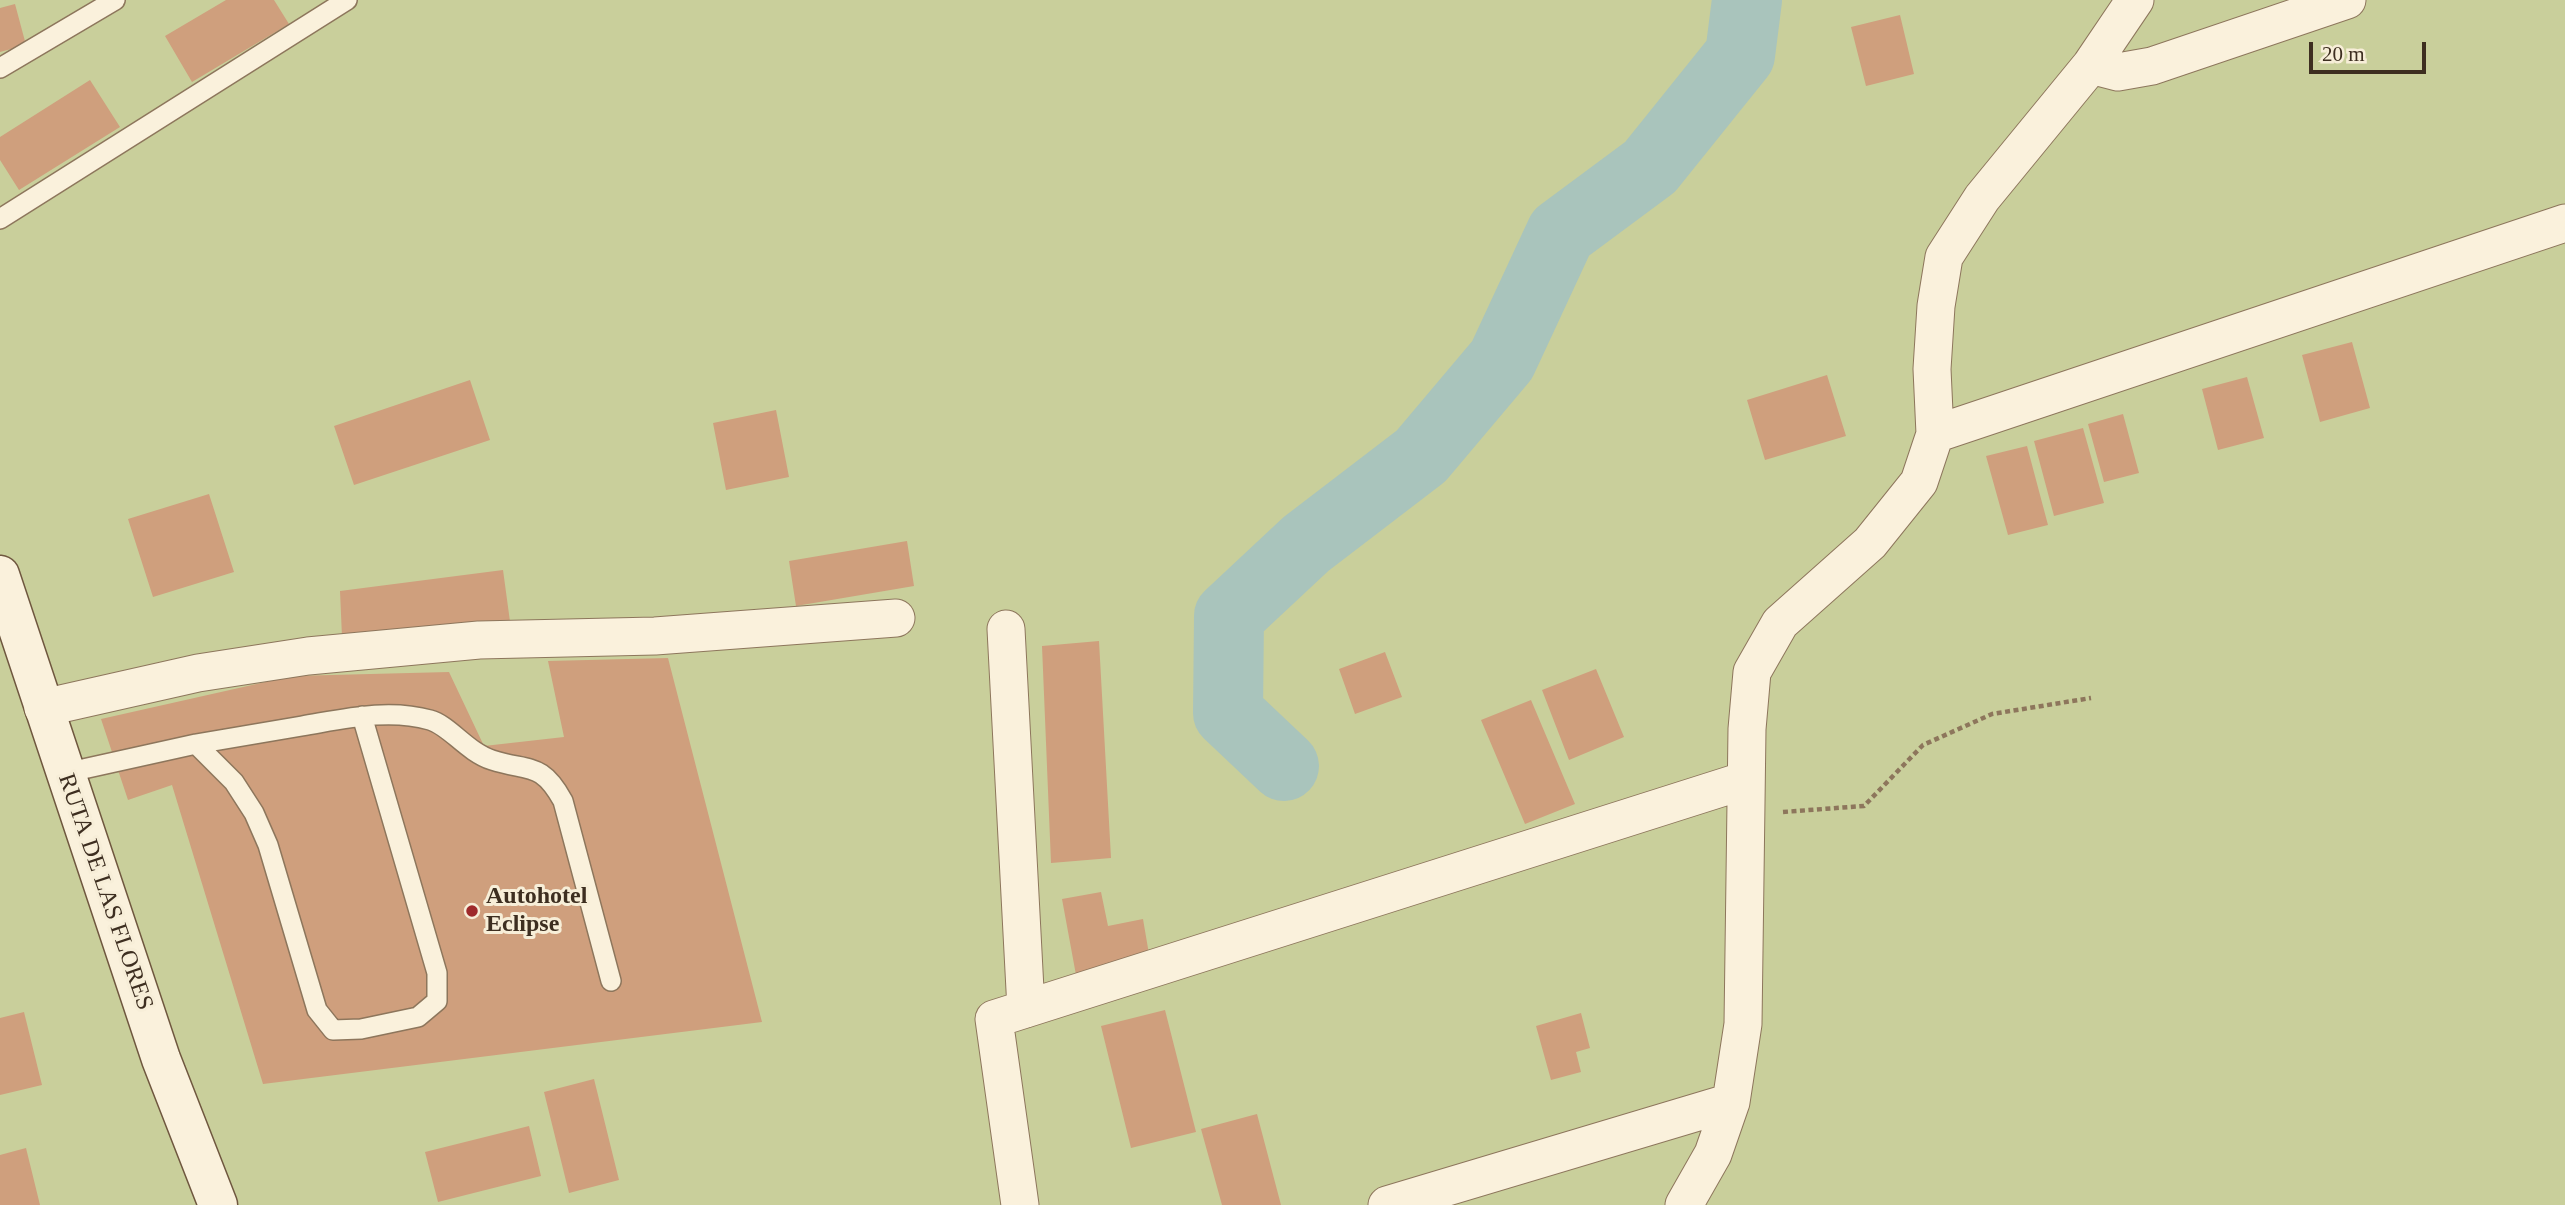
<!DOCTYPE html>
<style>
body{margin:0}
#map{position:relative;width:2565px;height:1205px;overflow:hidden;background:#f0e4c8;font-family:"Times New Roman",serif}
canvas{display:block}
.scale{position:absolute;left:2309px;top:42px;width:117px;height:32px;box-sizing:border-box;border:4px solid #3d2e20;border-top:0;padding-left:9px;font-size:21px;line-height:24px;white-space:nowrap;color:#3d2e20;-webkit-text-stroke:5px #f7eed8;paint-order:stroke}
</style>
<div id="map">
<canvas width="2565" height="1205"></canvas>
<div class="scale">20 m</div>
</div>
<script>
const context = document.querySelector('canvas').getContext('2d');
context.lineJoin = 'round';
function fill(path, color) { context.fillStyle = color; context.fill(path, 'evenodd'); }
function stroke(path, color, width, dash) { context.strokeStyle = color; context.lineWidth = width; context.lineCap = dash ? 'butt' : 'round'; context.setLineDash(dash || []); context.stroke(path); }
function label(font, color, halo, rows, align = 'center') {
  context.font = font + ' "Times New Roman",serif'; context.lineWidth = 6; context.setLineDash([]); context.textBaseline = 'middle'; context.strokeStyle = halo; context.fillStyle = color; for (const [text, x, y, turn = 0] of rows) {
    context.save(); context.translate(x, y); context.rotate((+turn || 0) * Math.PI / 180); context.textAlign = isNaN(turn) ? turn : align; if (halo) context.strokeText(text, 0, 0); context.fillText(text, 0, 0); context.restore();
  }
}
fill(new Path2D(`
 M 0,0 L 2565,0 L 2565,1205 L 0,1205 Z`), '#c9cf9b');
stroke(new Path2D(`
 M 1284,766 L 1228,713 L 1229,616 L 1306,544 L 1421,456 L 1502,360 L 1561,233 L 1650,167 L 1740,55 L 1747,0`), '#a9c4bc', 70);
fill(new Path2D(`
 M 226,0 L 274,0 L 289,24 L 192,82 L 165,36 Z
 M 15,4 L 26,45 L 0,52 L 0,8 Z
 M 1900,15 L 1914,74 L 1866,86 L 1851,27 Z
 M 90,80 L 120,127 L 19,190 L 0,160 L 0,137 Z
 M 2352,342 L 2370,408 L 2320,422 L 2302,355 Z
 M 1827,375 L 1846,436 L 1765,460 L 1747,400 Z
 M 2247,377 L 2264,438 L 2218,450 L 2202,389 Z
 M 470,380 L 490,440 L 354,485 L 334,426 Z
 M 776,410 L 789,477 L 726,490 L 713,423 Z
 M 2123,414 L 2139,473 L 2104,482 L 2088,424 Z
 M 2083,428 L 2104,503 L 2054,516 L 2034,441 Z
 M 2027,446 L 2048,525 L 2008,535 L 1986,456 Z
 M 209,494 L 234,572 L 153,597 L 128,519 Z
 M 907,541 L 914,586 L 796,606 L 789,561 Z
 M 503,570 L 511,629 L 342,637 L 340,591 Z
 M 1099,641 L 1111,858 L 1051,863 L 1042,646 Z
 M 1385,652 L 1402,697 L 1355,714 L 1339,669 Z
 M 668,658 L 762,1022 L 263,1084 L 172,785 L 128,800 L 101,719 L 292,676 L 449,672 L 484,746 L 564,737 L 548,661 Z
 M 1596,669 L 1624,737 L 1569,760 L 1542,690 Z
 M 1531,700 L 1575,804 L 1525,824 L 1481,720 Z
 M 1101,892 L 1108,926 L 1143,919 L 1150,960 L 1076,975 L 1062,899 Z
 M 1165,1010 L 1196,1132 L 1131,1148 L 1101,1026 Z
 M 24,1012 L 42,1085 L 0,1095 L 0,1018 Z
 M 1581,1013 L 1590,1048 L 1576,1052 L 1581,1072 L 1551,1080 L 1536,1026 Z
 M 594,1079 L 619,1180 L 569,1193 L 544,1092 Z
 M 1257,1114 L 1281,1205 L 1222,1205 L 1201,1129 Z
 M 529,1126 L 541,1176 L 438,1202 L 425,1152 Z
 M 26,1148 L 40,1205 L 0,1205 L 0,1155 Z`), '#cf9f7d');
const service = new Path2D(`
 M 0,68 L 115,0
 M 0,219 L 347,0
 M 196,744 C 232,738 267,732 302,726 C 344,719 388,708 430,720 C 449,725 467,752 492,760 C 529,772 541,761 563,801 L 611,981
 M 65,773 L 196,744 L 234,782 L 254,813 L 268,845 L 317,1010 L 333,1030 L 361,1029 L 418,1017 L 437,1001 L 437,973 L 362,716`);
const minor = new Path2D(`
 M 2091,65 L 2118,72 L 2152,66 L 2347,0
 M 1935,434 L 2565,223
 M 1006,629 L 1026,1009
 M 43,708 L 198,673 L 308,656 L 479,640 L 655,636 L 896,618
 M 1020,1205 L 994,1019 L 1746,780
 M 1387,1205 L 1731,1102
 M 1684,1205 L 1713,1154 L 1731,1102 L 1743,1024 L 1747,729 L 1752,672 L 1780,623 L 1870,543 L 1919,482 L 1935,434 L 1932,369 L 1936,306 L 1944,257 L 1982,198 L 2091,65 L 2135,0`);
const secondary = new Path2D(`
 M 0,575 L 161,1059 L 218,1205`);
stroke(service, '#8d765c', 22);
stroke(minor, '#8d765c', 39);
stroke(secondary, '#6f573f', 41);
stroke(new Path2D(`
 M 1783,812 L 1864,806 L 1923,745 L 1992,714 L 2091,698`), '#8d765c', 4.5, [5, 3.5]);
stroke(service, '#faf1dc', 19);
stroke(minor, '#faf1dc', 37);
stroke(secondary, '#faf1dc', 38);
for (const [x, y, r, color] of [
 [472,911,7,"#9e2a2b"]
]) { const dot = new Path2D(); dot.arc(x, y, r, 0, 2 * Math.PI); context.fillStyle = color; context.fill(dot); stroke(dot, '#f7eed8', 2.5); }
label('24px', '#3d2e20', '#f7eed8', [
 ["RUTA DE LAS FLORES",105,892,71]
]);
label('bold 24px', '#3d2e20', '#f7eed8', [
 ["Autohotel",486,897],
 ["Eclipse",486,925]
], 'left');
</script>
